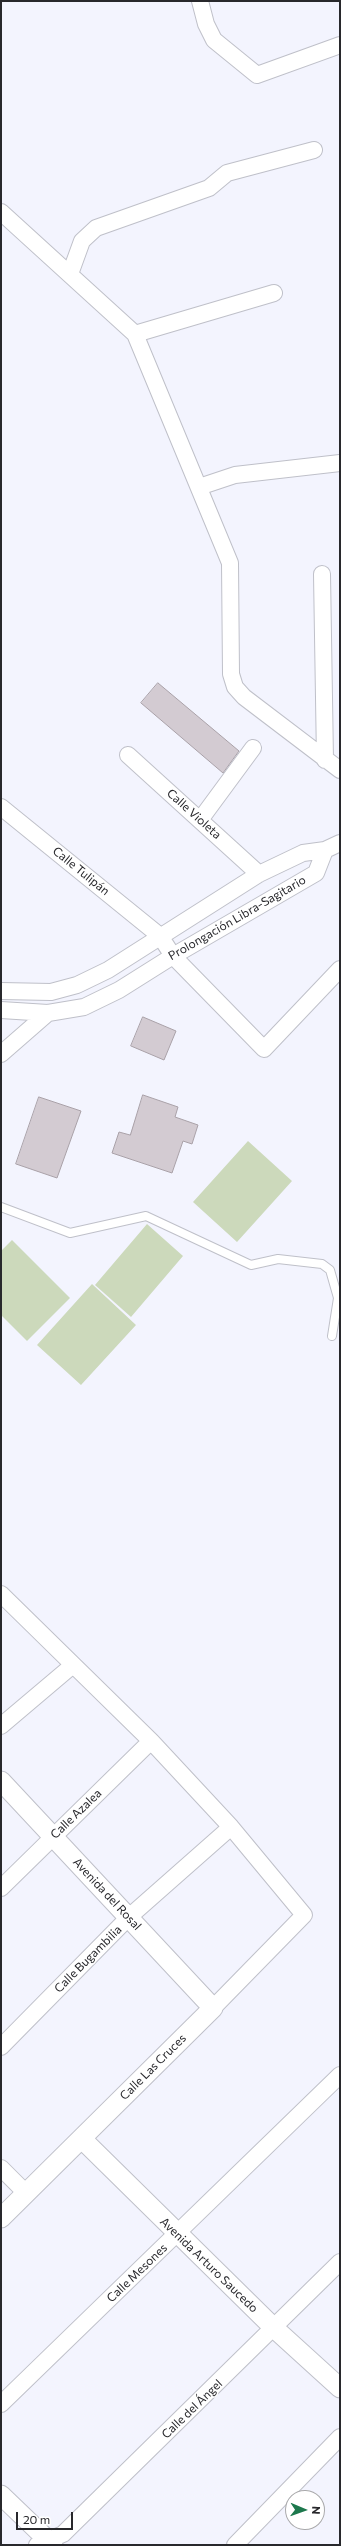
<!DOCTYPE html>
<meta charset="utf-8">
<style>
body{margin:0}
#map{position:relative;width:341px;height:2546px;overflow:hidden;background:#f3f4fe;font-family:Commissioner,sans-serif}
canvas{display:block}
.frame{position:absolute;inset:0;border:2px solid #28282c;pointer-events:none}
.north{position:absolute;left:285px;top:2490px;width:40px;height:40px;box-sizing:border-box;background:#fff;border:1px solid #a9a9ab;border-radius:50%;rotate:92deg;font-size:11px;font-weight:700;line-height:16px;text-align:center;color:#28282c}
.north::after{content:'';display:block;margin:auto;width:14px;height:18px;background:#1d784d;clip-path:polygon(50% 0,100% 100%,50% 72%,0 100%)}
.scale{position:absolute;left:16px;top:2512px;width:57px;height:18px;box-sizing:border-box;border:2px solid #28282c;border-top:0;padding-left:5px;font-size:12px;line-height:14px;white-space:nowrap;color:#28282c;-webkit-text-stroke:3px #fff;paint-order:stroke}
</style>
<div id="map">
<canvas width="341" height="2546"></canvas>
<div class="frame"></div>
<div class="north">N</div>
<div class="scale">20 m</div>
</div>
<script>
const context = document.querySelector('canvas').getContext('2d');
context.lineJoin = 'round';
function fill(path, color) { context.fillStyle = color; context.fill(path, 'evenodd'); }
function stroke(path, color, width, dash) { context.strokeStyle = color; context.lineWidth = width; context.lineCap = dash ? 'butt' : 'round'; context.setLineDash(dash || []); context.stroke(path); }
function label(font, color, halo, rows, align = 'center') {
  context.font = font + ' Commissioner,sans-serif'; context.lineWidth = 3; context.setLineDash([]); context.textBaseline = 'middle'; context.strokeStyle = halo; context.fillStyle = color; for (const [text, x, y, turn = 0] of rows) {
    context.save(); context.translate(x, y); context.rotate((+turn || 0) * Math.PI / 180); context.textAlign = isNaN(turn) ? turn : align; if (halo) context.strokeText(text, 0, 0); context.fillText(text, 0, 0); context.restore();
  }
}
fill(new Path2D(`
 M 248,1141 L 292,1181 L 237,1242 L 193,1202 Z
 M 147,1224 L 183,1256 L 131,1317 L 95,1285 Z
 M 12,1240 L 70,1298 L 27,1341 L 1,1315 L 1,1251 Z
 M 92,1284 L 136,1325 L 81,1385 L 37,1345 Z`), '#ccd9bb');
const building = new Path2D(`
 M 158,683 L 239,751 L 223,773 L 141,703 Z
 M 143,1017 L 176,1031 L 164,1060 L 131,1046 Z
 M 143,1095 L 178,1107 L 175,1117 L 198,1125 L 192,1144 L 183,1141 L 172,1173 L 112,1153 L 119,1132 L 130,1135 Z
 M 39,1097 L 81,1111 L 57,1178 L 16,1164 Z`);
fill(building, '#d3cbd2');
stroke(building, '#a9a1a8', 1);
const service = new Path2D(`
 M 1,1207 L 70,1233 L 146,1216 L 251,1265 L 278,1259 L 322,1264 L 330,1270 L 338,1298 L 332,1336`);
const minor = new Path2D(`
 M 200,1 L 206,24 L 214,40 L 257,75 L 340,45
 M 1,212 L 135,334 L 230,563 L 231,674 L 235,687 L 244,697 L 340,770
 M 70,274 L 82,241 L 96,228 L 209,188 L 227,173 L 314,150
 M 135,334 L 274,293
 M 199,487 L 235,475 L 340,463
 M 322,574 L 325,760
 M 128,755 L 259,874
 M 1,807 L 160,936 L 173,956 L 264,1049 L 340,969
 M 200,820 L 253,748
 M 1,991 L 51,992 L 77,985 L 108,970 L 259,874 L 303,853 L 325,850 L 340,843
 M 1,1010 L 48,1013 L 84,1007 L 119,990 L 173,956 L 316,873 L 325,850
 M 1,1054 L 48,1013
 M 1,1594 L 151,1741 L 231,1827 L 304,1915 L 213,2008
 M 1,1726 L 73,1665
 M 1,1888 L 151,1741
 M 1,2047 L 129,1917 L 231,1827
 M 1,2168 L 26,2193
 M 1,2404 L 340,2075
 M 37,2545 L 63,2534 L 340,2262
 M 235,2545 L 340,2437`);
const tertiary = new Path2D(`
 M 1,1781 L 213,2008 L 1,2218
 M 82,2139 L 274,2328 L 340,2388
 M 1,2495 L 53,2545`);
stroke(service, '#bfc0c9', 10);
stroke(minor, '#bfc0c9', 18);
stroke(tertiary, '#bfc0c9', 21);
stroke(service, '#fff', 8);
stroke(minor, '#fff', 16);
stroke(tertiary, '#fff', 19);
label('12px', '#28282c', '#fff', [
 ["Calle Violeta",194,814,42],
 ["Calle Tulipán",81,871,39],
 ["Prolongación Libra-Sagitario",237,918,-30],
 ["Calle Azalea",76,1814,-44],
 ["Avenida del Rosal",107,1894,47],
 ["Calle Bugambilia",88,1959,-45],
 ["Calle Las Cruces",153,2067,-45],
 ["Avenida Arturo Saucedo",209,2265,44],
 ["Calle Mesones",137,2273,-44],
 ["Calle del Ángel",192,2409,-44]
]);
</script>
